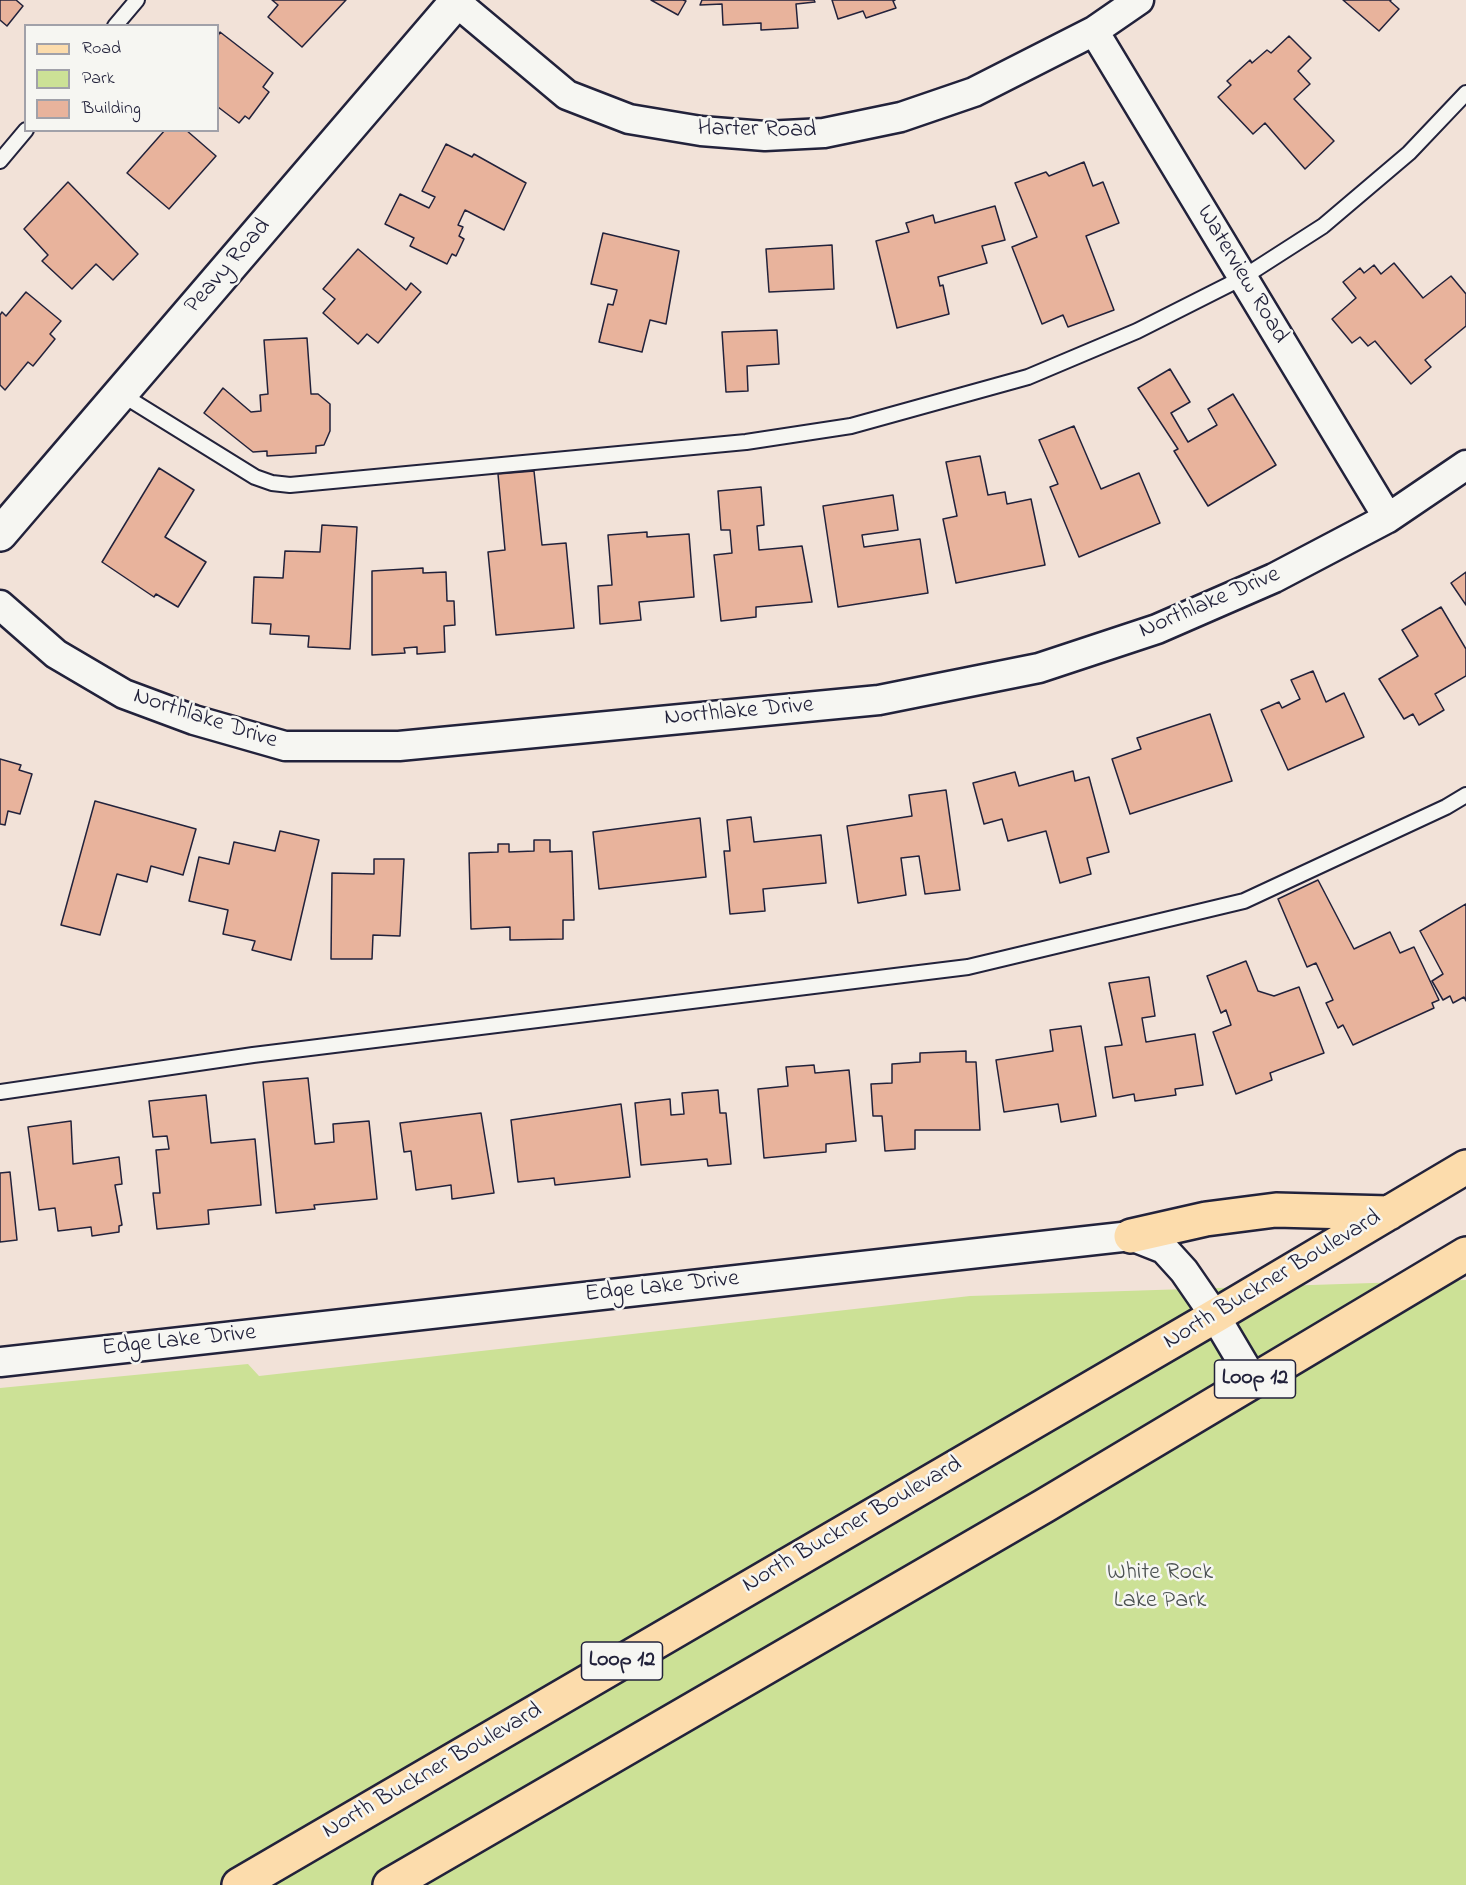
<!DOCTYPE html>
<style>
body{margin:0}
#map{position:relative;width:1466px;height:1885px;overflow:hidden;background:#f2e2d8;font-family:"Indie Flower",sans-serif}
canvas{display:block}
.legend{position:absolute;left:24px;top:24px;width:195px;height:108px;box-sizing:border-box;background:#f6f6f2;border:2px solid #a1a1a9;margin:0;padding:8px 10px;list-style:none;font-size:18px;color:#22223b}
.legend li{display:flex;align-items:center;gap:12px;height:30px}
.legend b{width:30px;border:2px solid #a1a1a9}
</style>
<div id="map">
<canvas width="1466" height="1885"></canvas>
<ul class="legend">
<li><b style="height:8px;background:#fcdcac"></b>Road</li>
<li><b style="height:16px;background:#cce196"></b>Park</li>
<li><b style="height:16px;background:#e8b39c"></b>Building</li>
</ul>
</div>
<script>
const context = document.querySelector('canvas').getContext('2d');
context.lineJoin = 'round';
function fill(path, color) { context.fillStyle = color; context.fill(path, 'evenodd'); }
function stroke(path, color, width, dash) { context.strokeStyle = color; context.lineWidth = width; context.lineCap = dash ? 'butt' : 'round'; context.setLineDash(dash || []); context.stroke(path); }
function label(font, color, halo, rows, align = 'center') {
  context.font = font + ' "Indie Flower",sans-serif'; context.lineWidth = 5; context.setLineDash([]); context.textBaseline = 'middle'; context.strokeStyle = halo; context.fillStyle = color; for (const [text, x, y, turn = 0] of rows) {
    context.save(); context.translate(x, y); context.rotate((+turn || 0) * Math.PI / 180); context.textAlign = isNaN(turn) ? turn : align; if (halo) context.strokeText(text, 0, 0); context.fillText(text, 0, 0); context.restore();
  }
}
fill(new Path2D(`
 M 1466,1280 L 1466,1885 L 0,1885 L 0,1388 L 248,1364 L 259,1376 L 970,1296 Z`), '#cce196');
const building = new Path2D(`
 M 0,0 L 16,0 L 23,6 L 7,26 L 0,20 Z
 M 272,0 L 346,0 L 302,47 L 268,17 L 278,5 Z
 M 651,0 L 683,0 L 686,1 L 678,15 Z
 M 702,0 L 814,0 L 815,2 L 796,4 L 798,28 L 761,30 L 761,23 L 723,25 L 722,4 L 700,5 Z
 M 832,0 L 895,0 L 893,1 L 896,8 L 866,18 L 863,11 L 838,19 Z
 M 1343,0 L 1391,0 L 1390,1 L 1399,9 L 1379,31 Z
 M 220,32 L 273,73 L 263,87 L 269,92 L 249,119 L 245,116 L 239,123 L 218,107 L 218,36 Z
 M 1289,36 L 1311,58 L 1298,71 L 1310,84 L 1294,99 L 1334,141 L 1305,169 L 1265,123 L 1253,134 L 1218,97 L 1231,85 L 1227,81 L 1250,60 L 1252,63 L 1267,50 L 1271,53 Z
 M 165,130 L 186,130 L 216,156 L 169,209 L 127,173 Z
 M 446,144 L 472,157 L 474,154 L 526,183 L 504,230 L 465,210 L 458,225 L 463,227 L 459,236 L 464,239 L 456,256 L 452,254 L 447,264 L 410,246 L 414,238 L 385,224 L 400,194 L 429,208 L 435,197 L 422,191 Z
 M 1084,162 L 1093,186 L 1103,182 L 1119,223 L 1086,236 L 1114,310 L 1068,327 L 1063,315 L 1042,324 L 1012,247 L 1037,237 L 1015,183 L 1046,172 L 1049,176 Z
 M 68,182 L 138,254 L 113,280 L 96,264 L 72,289 L 42,261 L 48,255 L 24,229 Z
 M 995,206 L 1005,240 L 982,246 L 987,263 L 938,277 L 940,286 L 943,285 L 949,314 L 897,328 L 876,241 L 909,232 L 906,223 L 933,215 L 935,223 Z
 M 603,233 L 679,251 L 666,324 L 650,320 L 642,352 L 599,342 L 608,304 L 613,305 L 617,290 L 591,284 Z
 M 832,245 L 834,289 L 769,292 L 766,249 Z
 M 358,249 L 406,290 L 411,283 L 421,292 L 378,343 L 367,334 L 358,344 L 323,313 L 335,299 L 323,289 Z
 M 1394,263 L 1423,298 L 1451,276 L 1466,294 L 1466,326 L 1425,360 L 1431,367 L 1411,384 L 1375,341 L 1368,346 L 1360,337 L 1352,343 L 1332,319 L 1356,298 L 1343,282 L 1360,268 L 1364,273 L 1374,265 L 1381,274 Z
 M 26,292 L 61,321 L 50,334 L 55,339 L 33,366 L 28,362 L 5,390 L 0,385 L 0,315 L 2,312 L 6,316 Z
 M 777,330 L 779,364 L 747,366 L 748,391 L 726,392 L 722,332 Z
 M 307,338 L 311,394 L 318,394 L 330,404 L 330,431 L 324,445 L 316,446 L 316,453 L 267,456 L 267,451 L 253,452 L 204,413 L 223,388 L 251,412 L 261,411 L 260,395 L 268,394 L 264,340 Z
 M 1170,369 L 1190,402 L 1171,413 L 1188,442 L 1217,425 L 1208,409 L 1233,394 L 1276,465 L 1208,506 L 1174,451 L 1178,449 L 1138,388 Z
 M 1074,426 L 1101,489 L 1139,473 L 1160,523 L 1079,557 L 1050,487 L 1058,484 L 1039,440 Z
 M 980,456 L 988,495 L 1005,492 L 1007,504 L 1031,499 L 1045,565 L 956,583 L 943,519 L 957,516 L 946,462 Z
 M 159,468 L 194,490 L 165,537 L 206,562 L 178,607 L 156,594 L 154,597 L 102,562 Z
 M 534,471 L 542,545 L 566,543 L 574,628 L 496,635 L 488,552 L 505,550 L 498,474 Z
 M 761,487 L 764,525 L 757,526 L 759,550 L 802,546 L 812,602 L 756,607 L 756,617 L 721,621 L 714,555 L 732,553 L 730,530 L 721,530 L 718,491 Z
 M 893,495 L 898,530 L 862,535 L 864,547 L 920,539 L 928,593 L 838,607 L 823,506 Z
 M 322,525 L 357,527 L 350,649 L 308,647 L 309,636 L 270,634 L 271,624 L 252,623 L 254,577 L 283,578 L 285,551 L 320,552 Z
 M 647,532 L 647,537 L 689,534 L 694,597 L 639,602 L 641,620 L 600,624 L 598,586 L 612,585 L 608,535 Z
 M 423,568 L 423,573 L 446,572 L 447,601 L 454,601 L 455,625 L 444,626 L 445,652 L 417,654 L 417,647 L 404,648 L 405,653 L 372,655 L 372,571 Z
 M 1466,572 L 1466,605 L 1451,583 Z
 M 1441,607 L 1466,649 L 1466,676 L 1435,694 L 1444,710 L 1419,725 L 1413,714 L 1404,719 L 1379,679 L 1418,656 L 1402,630 Z
 M 1313,671 L 1326,702 L 1344,693 L 1364,737 L 1288,770 L 1261,710 L 1279,702 L 1282,708 L 1300,699 L 1291,680 Z
 M 1210,714 L 1232,781 L 1130,814 L 1112,759 L 1141,749 L 1137,738 Z
 M 0,759 L 21,765 L 19,770 L 32,774 L 20,814 L 8,811 L 5,825 L 0,824 Z
 M 1073,771 L 1075,781 L 1089,777 L 1109,852 L 1087,858 L 1091,874 L 1060,883 L 1046,831 L 1008,841 L 1002,819 L 984,824 L 973,783 L 1015,772 L 1019,786 Z
 M 946,790 L 960,890 L 925,894 L 919,856 L 901,858 L 906,895 L 858,903 L 847,826 L 912,816 L 909,795 Z
 M 95,801 L 196,829 L 183,875 L 151,866 L 147,882 L 117,874 L 100,935 L 61,925 Z
 M 751,817 L 754,842 L 821,835 L 826,883 L 763,889 L 765,911 L 730,914 L 724,851 L 730,851 L 727,820 Z
 M 700,818 L 706,877 L 599,889 L 593,832 Z
 M 280,831 L 319,840 L 291,960 L 252,950 L 255,941 L 223,934 L 228,910 L 189,901 L 199,857 L 229,864 L 234,842 L 275,851 Z
 M 534,840 L 550,840 L 550,852 L 572,851 L 574,920 L 563,920 L 563,939 L 510,940 L 510,927 L 471,929 L 469,853 L 498,852 L 498,844 L 509,844 L 509,852 L 534,851 Z
 M 374,859 L 404,859 L 400,936 L 373,935 L 372,959 L 331,959 L 332,873 L 374,874 Z
 M 1318,880 L 1354,949 L 1390,932 L 1400,953 L 1414,947 L 1439,1000 L 1432,1003 L 1434,1008 L 1353,1045 L 1343,1025 L 1338,1028 L 1326,1003 L 1333,1000 L 1316,963 L 1307,967 L 1278,899 Z
 M 1466,904 L 1466,1001 L 1464,997 L 1453,1003 L 1450,996 L 1443,1000 L 1432,981 L 1443,974 L 1420,931 Z
 M 1246,961 L 1258,991 L 1274,996 L 1299,987 L 1324,1053 L 1270,1073 L 1272,1080 L 1236,1094 L 1213,1032 L 1231,1025 L 1226,1010 L 1221,1013 L 1207,976 Z
 M 1149,977 L 1155,1016 L 1142,1018 L 1146,1042 L 1195,1034 L 1203,1085 L 1175,1089 L 1176,1095 L 1135,1101 L 1134,1094 L 1113,1098 L 1105,1047 L 1122,1045 L 1109,983 Z
 M 1081,1026 L 1096,1116 L 1061,1122 L 1058,1104 L 1004,1112 L 996,1060 L 1053,1051 L 1050,1030 Z
 M 966,1051 L 966,1062 L 976,1062 L 980,1130 L 915,1130 L 915,1149 L 885,1151 L 882,1116 L 873,1116 L 871,1084 L 892,1083 L 892,1064 L 920,1062 L 920,1053 Z
 M 814,1065 L 815,1073 L 849,1070 L 856,1141 L 826,1144 L 826,1152 L 764,1158 L 758,1089 L 788,1086 L 786,1067 Z
 M 308,1078 L 315,1144 L 334,1142 L 333,1124 L 369,1121 L 377,1199 L 314,1205 L 315,1209 L 276,1213 L 263,1082 Z
 M 718,1090 L 720,1113 L 726,1113 L 731,1164 L 708,1166 L 707,1159 L 641,1165 L 635,1103 L 670,1099 L 671,1115 L 684,1114 L 682,1093 Z
 M 206,1095 L 211,1143 L 255,1139 L 261,1205 L 208,1210 L 209,1224 L 157,1229 L 153,1193 L 160,1193 L 156,1150 L 169,1149 L 167,1136 L 153,1137 L 149,1101 Z
 M 621,1104 L 630,1177 L 555,1185 L 554,1178 L 518,1182 L 511,1120 Z
 M 481,1113 L 494,1193 L 452,1199 L 451,1185 L 416,1190 L 411,1151 L 404,1152 L 400,1123 Z
 M 71,1121 L 73,1164 L 119,1157 L 122,1184 L 115,1185 L 122,1225 L 119,1226 L 119,1232 L 92,1236 L 91,1227 L 58,1231 L 55,1208 L 39,1210 L 28,1127 Z
 M 10,1172 L 17,1240 L 0,1242 L 0,1173 Z`);
fill(building, '#e8b39c');
stroke(building, '#22223b', 1.5);
const service = new Path2D(`
 M 115,26 L 137,0
 M 0,161 L 26,130
 M 121,394 L 255,477 L 272,483 L 290,485 L 746,442 L 851,426 L 1028,377 L 1137,331 L 1242,278 L 1323,226 L 1409,153 L 1466,93
 M 0,1092 L 253,1055 L 968,967 L 1244,901 L 1446,807 L 1466,795`);
const minor = new Path2D(`
 M 456,2 L 567,95 L 629,119 L 701,131 L 765,136 L 824,133 L 901,117 L 974,92 L 1094,31 L 1139,0
 M 1094,31 L 1388,518
 M 0,605 L 56,654 L 124,694 L 194,720 L 285,746 L 399,746 L 879,700 L 1039,668 L 1157,629 L 1274,578 L 1388,518 L 1466,465
 M 0,1362 L 1131,1236 L 1164,1249 L 1184,1271 L 1215,1316 L 1253,1380`);
const tertiary = new Path2D(`
 M 0,534 L 458,0`);
const primary = new Path2D(`
 M 1131,1236 L 1206,1219 L 1276,1210 L 1389,1213
 M 239,1885 L 1215,1316 L 1466,1167
 M 390,1885 L 1044,1506 L 1466,1254`);
stroke(service, '#22223b', 18);
stroke(minor, '#22223b', 33);
stroke(tertiary, '#22223b', 38);
stroke(primary, '#22223b', 38);
stroke(service, '#f6f6f2', 14);
stroke(minor, '#f6f6f2', 28);
stroke(tertiary, '#f6f6f2', 33);
stroke(primary, '#fcdcac', 33);
for (const [x, y, w] of [
 [1255,1379,81],
 [622,1661,81]
]) { const box = new Path2D(); box.roundRect(x - w / 2, y - 19, w, 38, 4.5); context.fillStyle = '#f6f6f2'; context.fill(box); stroke(box, '#22223b', 1.5); }
label('bold 22px', '#22223b', null, [
 ["Loop 12",1255,1379],
 ["Loop 12",622,1661]
]);
label('24px', '#22223b', '#f6f6f2', [
 ["Harter Road",757,131,1],
 ["Peavy Road",229,267,-49],
 ["Waterview Road",1241,275,59],
 ["Northlake Drive",1210,604,-23],
 ["Northlake Drive",739,713,-5],
 ["Northlake Drive",205,720,18],
 ["North Buckner Boulevard",1273,1281,-31],
 ["Edge Lake Drive",662,1288,-6],
 ["Edge Lake Drive",179,1342,-6],
 ["North Buckner Boulevard",853,1526,-30],
 ["North Buckner Boulevard",433,1772,-30]
]);
label('24px', '#4c5252', '#f6f6f2', [
 ["White Rock",1160,1574],
 ["Lake Park",1160,1602]
]);
</script>
